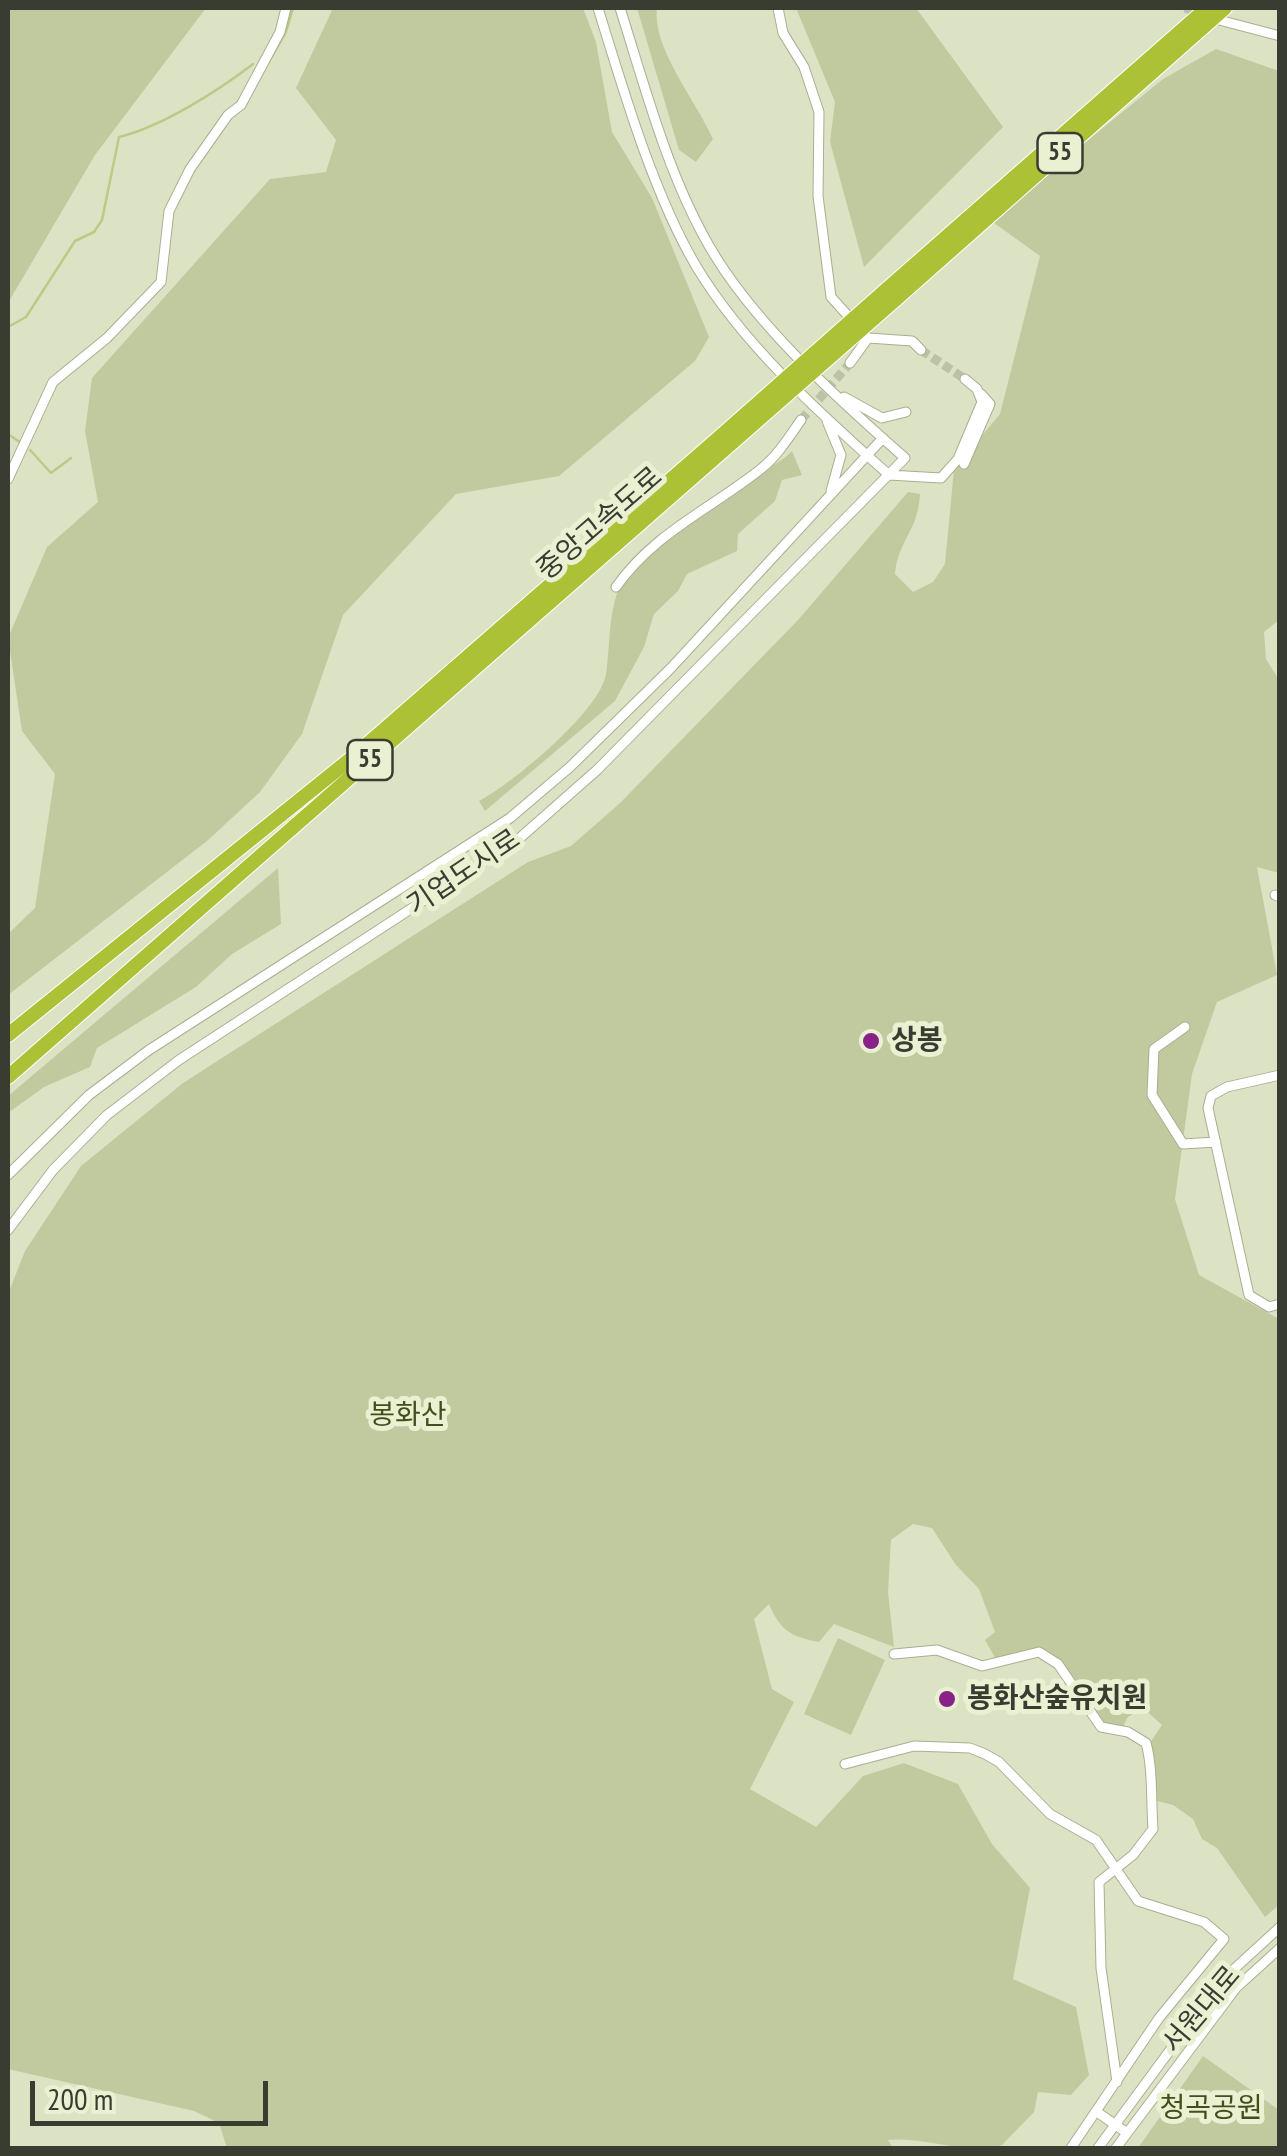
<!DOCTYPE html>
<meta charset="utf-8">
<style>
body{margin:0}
#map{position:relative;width:1287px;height:2156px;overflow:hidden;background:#dce3c5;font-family:"PT Sans Narrow",sans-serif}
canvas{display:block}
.frame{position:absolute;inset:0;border:10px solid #393c30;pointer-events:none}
.scale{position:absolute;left:30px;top:2081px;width:238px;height:45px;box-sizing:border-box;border:5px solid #393c30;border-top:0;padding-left:12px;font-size:30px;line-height:35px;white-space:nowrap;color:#393c30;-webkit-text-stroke:8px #e9f1d2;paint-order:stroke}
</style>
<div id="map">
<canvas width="1287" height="2156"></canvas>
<div class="frame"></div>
<div class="scale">200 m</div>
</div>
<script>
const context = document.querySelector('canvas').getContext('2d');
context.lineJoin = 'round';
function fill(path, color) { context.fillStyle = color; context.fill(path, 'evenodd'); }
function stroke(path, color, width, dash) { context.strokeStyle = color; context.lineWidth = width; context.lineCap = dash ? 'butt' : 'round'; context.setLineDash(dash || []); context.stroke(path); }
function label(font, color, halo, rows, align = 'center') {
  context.font = font + ' "PT Sans Narrow","Noto Sans KR",sans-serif'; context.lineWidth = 10; context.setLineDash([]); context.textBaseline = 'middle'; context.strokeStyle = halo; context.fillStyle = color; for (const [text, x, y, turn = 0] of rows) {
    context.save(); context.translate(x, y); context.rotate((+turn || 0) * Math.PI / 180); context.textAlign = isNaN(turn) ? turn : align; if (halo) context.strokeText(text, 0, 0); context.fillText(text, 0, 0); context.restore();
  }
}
fill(new Path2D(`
 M 8,8 L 206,8 L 95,155 L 8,303 Z
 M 333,8 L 583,8 L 596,42 L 612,132 L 652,198 L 709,337 L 695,361 L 559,476 L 456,494 L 343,615 L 302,734 L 260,792 L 207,841 L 8,995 L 8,934 L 35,908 L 55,774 L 22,731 L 8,638 L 47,547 L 98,502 L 85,431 L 92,378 L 270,179 L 326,172 L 336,140 L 296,88 Z
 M 637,8 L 657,8 C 652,48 697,102 713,139 L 696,162 L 679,150 Z
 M 796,8 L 916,8 L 1003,127 L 864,267 L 830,142 L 835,102 Z
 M 1216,49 L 1279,71 L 1279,620 L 1264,632 L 1266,659 L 1279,680 L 1279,873 L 1257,867 L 1277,975 L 1217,1002 L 1192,1074 L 1175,1199 L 1199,1275 L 1279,1319 L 1279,1905 L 1265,1917 L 1217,1848 L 1202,1839 L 1193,1819 L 1173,1805 L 1157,1801 C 1151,1782 1159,1763 1148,1746 L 1162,1725 L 1142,1707 L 1127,1718 L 1121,1732 L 1102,1724 L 1070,1677 L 1043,1653 L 998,1663 L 985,1640 L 995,1632 L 979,1589 L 956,1565 L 932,1528 L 913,1524 L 891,1540 L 888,1592 L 894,1647 L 834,1624 L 819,1642 C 791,1637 780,1630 769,1604 L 754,1619 L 772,1689 L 794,1702 L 750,1789 L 816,1827 L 863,1776 L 904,1763 L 958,1784 L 992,1844 L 1030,1888 L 1013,1979 L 1076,2007 L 1089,2075 L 1071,2095 L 1038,2092 L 1034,2112 L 1002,2145 C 968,2156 925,2136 888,2140 L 893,2148 L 227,2148 L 219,2123 L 194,2111 L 8,2069 L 8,1294 L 25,1251 L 81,1166 L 183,1083 L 528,862 L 571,846 L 620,803 L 798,620 L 908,492 L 920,494 C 918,532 898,540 895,574 L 913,592 L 933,582 L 945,564 L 954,469 L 1000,414 L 1040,256 L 990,220 L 1163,79 Z
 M 792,451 L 802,475 L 782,480 L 775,501 L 738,534 L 737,551 L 687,574 L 678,591 L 654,614 L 644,647 L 615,701 L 485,811 L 479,801 C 512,784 600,711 606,674 C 611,642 607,600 628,572 C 645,549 722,491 748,477 C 765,468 777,466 792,451 Z
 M 278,868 L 281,924 L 232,954 L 196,987 L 97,1048 L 90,1067 L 44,1087 L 8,1113 L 8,1096 Z
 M 838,1638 L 885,1660 L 851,1735 L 804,1714 Z
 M 1203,2056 L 1279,2110 L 1279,2148 L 1138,2148 Z`), '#c0ca9e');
stroke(new Path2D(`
 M 268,63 L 286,32 L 293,8
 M 8,327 L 26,317 L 75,241 L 94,232 L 102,220 L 119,137 C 161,127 218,91 253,64
 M 8,434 L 21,443
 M 30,450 L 51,473 L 71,458`), '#bcca87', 2.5);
stroke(new Path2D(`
 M 1185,8 L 1202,14
 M 921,350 L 965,379
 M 801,420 L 850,363`), '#bbc2a7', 9, [9, 4.5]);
const minor = new Path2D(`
 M 598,8 C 623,89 653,193 696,266 C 744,346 821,414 889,475
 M 620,8 C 645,87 667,172 708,244 C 752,322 838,399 905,458
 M 778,8 L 783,33 L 804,67 L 819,112 L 818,196 L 831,297 L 868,338 L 850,363
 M 1219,20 L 1280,36
 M 868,338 L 912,341 L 921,350
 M 844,397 L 882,418 L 906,412
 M 827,421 L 841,455 L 831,491
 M 964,464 L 990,404 L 981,394
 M 889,475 L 941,478 L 958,459 L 982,402 L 977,389 L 965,379
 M 8,479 L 53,382 L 107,338 L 161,282 L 169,211 L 190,169 L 228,115 L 241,105 L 280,32 L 286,8
 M 616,587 C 655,532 711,509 762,468 C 778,455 789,437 801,420
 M 1275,895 L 1280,897
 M 1185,1027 L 1154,1049 L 1152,1095 L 1183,1144 L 1216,1142
 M 1280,1075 L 1227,1087 L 1211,1096 L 1208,1108 L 1249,1295 L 1269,1307 L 1280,1304
 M 8,1175 L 89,1095 L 149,1050 L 510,818 L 570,767 L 671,668 L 883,438
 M 8,1230 L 53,1170 L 107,1115 L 179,1060 L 521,837 L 597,770 L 905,458
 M 894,1654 L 937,1650 L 982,1666 L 1039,1652 L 1058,1664 L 1101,1727 L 1128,1732 L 1146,1743 C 1153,1768 1151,1802 1153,1829 L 1133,1855 L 1099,1882 L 1101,1968 L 1117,2082
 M 845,1764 L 914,1746 L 970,1748 L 985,1754 L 999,1762 L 1050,1814 L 1096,1840 L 1138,1901 L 1204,1922 L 1224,1939 L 1159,2018 L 1071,2148
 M 1097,2112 L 1127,2133
 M 1098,2148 L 1221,1981 L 1280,1927
 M 1116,2148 L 1236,1988 L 1280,1948`);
const highway = new Path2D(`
 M 887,289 L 1207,8
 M 895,300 L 1225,8
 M 8,1035 L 348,761 L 723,434
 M 8,1077 L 733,442`);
stroke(minor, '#a8af92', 11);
stroke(highway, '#fff', 16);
stroke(minor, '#fff', 9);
stroke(highway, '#acc135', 14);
const highwayBridge = new Path2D(`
 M 723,434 L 887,289
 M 733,442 L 895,300`);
stroke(highwayBridge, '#fff', 16, []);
stroke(highwayBridge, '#acc135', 14);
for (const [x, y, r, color] of [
 [871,1041,10,"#882188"],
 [947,1699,10,"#882188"]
]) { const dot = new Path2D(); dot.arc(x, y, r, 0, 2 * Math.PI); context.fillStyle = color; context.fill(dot); stroke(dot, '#e9f1d2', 4); }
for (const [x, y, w] of [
 [1060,153,45],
 [370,760,45]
]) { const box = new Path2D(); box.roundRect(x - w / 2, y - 20, w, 40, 8); context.fillStyle = '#e9f1d2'; context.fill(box); stroke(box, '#393c30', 2.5); }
label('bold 25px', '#393c30', null, [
 ["55",1060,153],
 ["55",370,760]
]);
label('28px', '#393c30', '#e9f1d2', [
 ["중앙고속도로",600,524,-41],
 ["기업도시로",464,873,-34],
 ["서원대로",1202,2010,-50]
]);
label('bold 28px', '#393c30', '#e9f1d2', [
 ["상봉",891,1041],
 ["봉화산숲유치원",967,1699]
], 'left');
label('28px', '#454d1c', '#e9f1d2', [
 ["봉화산",408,1416],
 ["청곡공원",1211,2109]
]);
</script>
